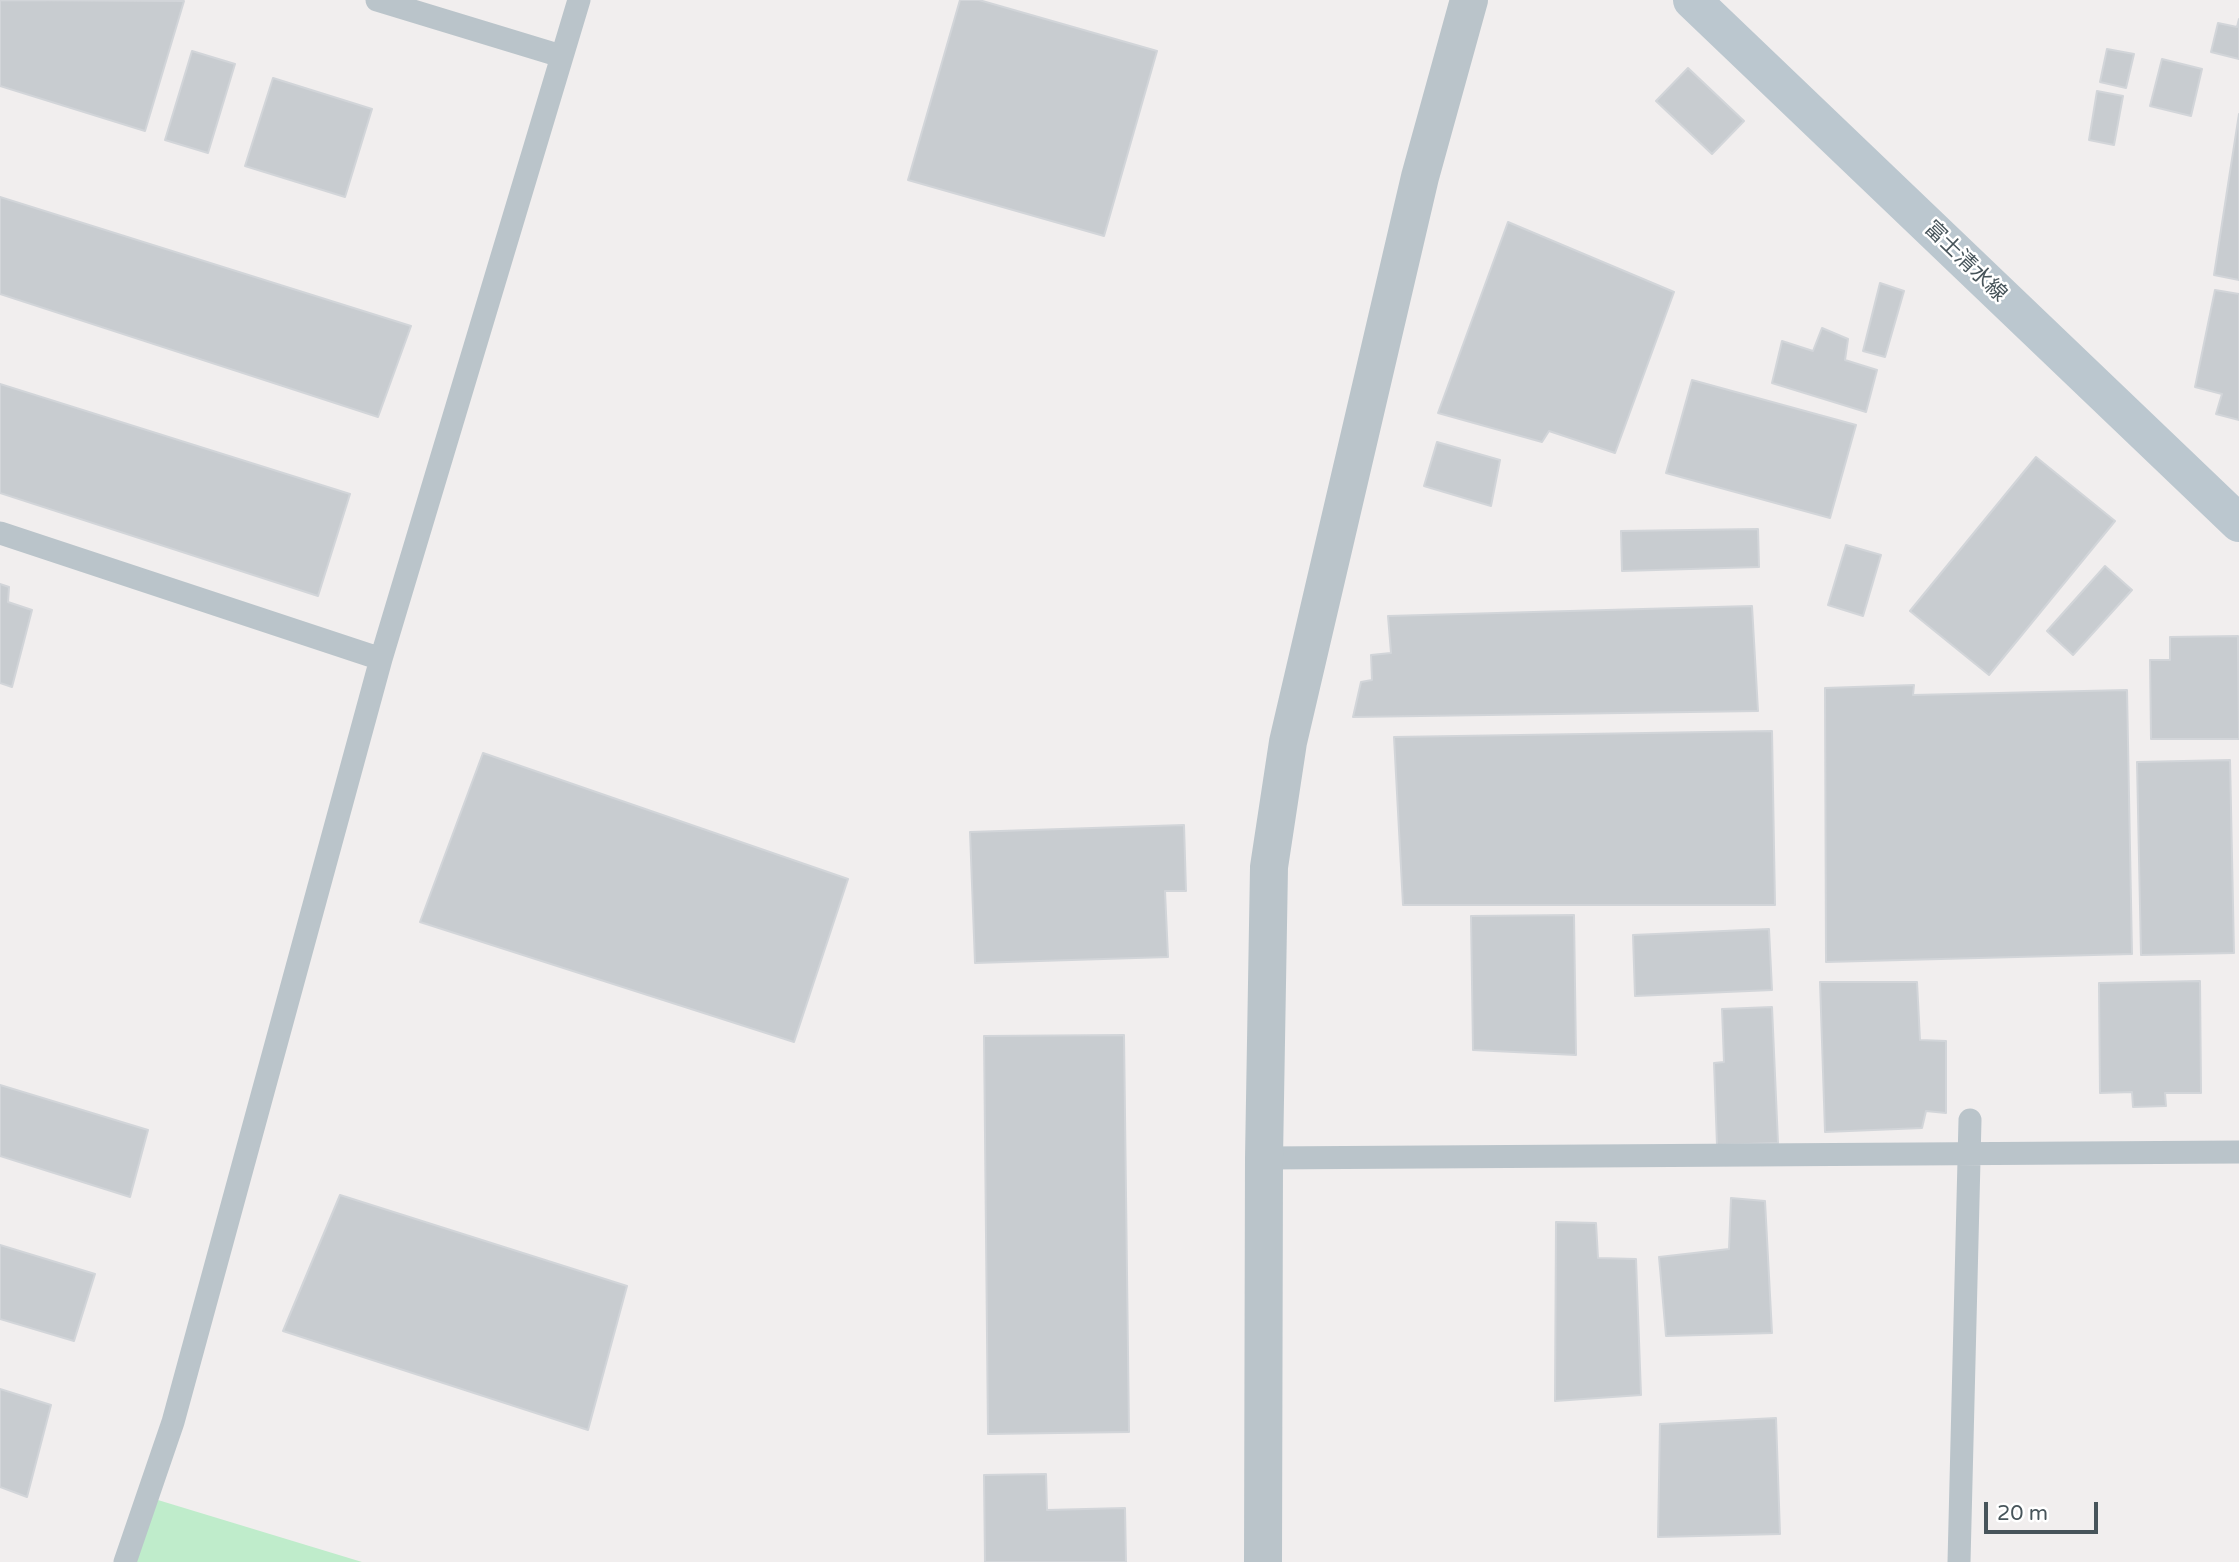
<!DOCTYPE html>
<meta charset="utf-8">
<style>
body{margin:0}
#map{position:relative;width:2239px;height:1562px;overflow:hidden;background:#f1eeee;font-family:"Varela Round",sans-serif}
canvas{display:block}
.scale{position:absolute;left:1984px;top:1502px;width:114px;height:32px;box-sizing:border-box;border:4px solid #47545a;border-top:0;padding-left:9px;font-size:21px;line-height:24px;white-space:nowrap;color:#47545a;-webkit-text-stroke:5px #fff;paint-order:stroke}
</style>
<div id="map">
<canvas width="2239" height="1562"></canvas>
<div class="scale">20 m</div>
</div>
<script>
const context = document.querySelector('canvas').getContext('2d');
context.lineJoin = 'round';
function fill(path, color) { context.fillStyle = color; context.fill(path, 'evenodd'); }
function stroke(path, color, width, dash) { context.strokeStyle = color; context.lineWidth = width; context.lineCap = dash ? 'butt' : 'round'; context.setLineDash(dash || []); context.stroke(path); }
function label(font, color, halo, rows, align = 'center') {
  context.font = font + ' "Varela Round","Noto Sans JP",sans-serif'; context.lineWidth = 5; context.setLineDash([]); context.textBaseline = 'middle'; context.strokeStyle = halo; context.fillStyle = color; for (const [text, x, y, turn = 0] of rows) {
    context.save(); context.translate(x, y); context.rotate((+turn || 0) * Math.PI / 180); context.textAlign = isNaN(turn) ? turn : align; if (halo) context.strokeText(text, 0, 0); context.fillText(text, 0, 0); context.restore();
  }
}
fill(new Path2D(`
 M 148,1497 L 362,1562 L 125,1562 Z`), '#bfeccb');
const building = new Path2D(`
 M 0,0 L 184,1 L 145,131 L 0,86 Z
 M 960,0 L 979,0 L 1157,51 L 1104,236 L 908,180 Z
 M 2239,19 L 2239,59 L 2211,52 L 2218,23 L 2237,27 Z
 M 2107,49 L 2134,54 L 2126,88 L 2100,82 Z
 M 192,51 L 235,64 L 208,153 L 165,140 Z
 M 2162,59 L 2202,69 L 2191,116 L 2150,106 Z
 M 1688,68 L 1744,121 L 1712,154 L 1656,101 Z
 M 273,78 L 372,109 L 345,197 L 245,166 Z
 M 2097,91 L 2123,96 L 2114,145 L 2089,140 Z
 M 2239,114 L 2239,280 L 2214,275 Z
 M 0,197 L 411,326 L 378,417 L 0,294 Z
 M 1508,222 L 1674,292 L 1615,453 L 1549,431 L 1542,442 L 1438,413 Z
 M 1880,283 L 1904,291 L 1885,357 L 1863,351 Z
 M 2215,290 L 2239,294 L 2239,420 L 2216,414 L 2222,394 L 2195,387 Z
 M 1822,328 L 1848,339 L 1845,360 L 1877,370 L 1866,412 L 1772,383 L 1782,341 L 1813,351 Z
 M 1692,380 L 1856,425 L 1830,518 L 1666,473 Z
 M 0,384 L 350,494 L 318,596 L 0,493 Z
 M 1437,442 L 1500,460 L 1491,506 L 1424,486 Z
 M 2036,457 L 2115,521 L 1989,675 L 1910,611 Z
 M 1758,529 L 1759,567 L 1622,571 L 1621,531 Z
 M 1846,545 L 1881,555 L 1863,616 L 1828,605 Z
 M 2105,566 L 2132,590 L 2073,655 L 2047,631 Z
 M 0,584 L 9,587 L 8,602 L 32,610 L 12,687 L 0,683 Z
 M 1752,606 L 1758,711 L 1353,717 L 1361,682 L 1372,680 L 1371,655 L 1391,653 L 1388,616 Z
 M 2238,636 L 2239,739 L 2151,739 L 2150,660 L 2170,660 L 2170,637 Z
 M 1914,685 L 1913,695 L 2127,690 L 2132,954 L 1826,962 L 1825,688 Z
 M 1772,731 L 1775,905 L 1403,905 L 1394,737 Z
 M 483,753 L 848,879 L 794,1042 L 420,922 Z
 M 2230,760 L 2234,953 L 2141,955 L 2137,762 Z
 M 1184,825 L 1186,891 L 1165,891 L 1168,957 L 975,963 L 970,832 Z
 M 1574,915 L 1576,1055 L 1473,1050 L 1471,916 Z
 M 1769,929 L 1772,990 L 1635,996 L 1633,935 Z
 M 2200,981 L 2201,1093 L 2165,1093 L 2166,1106 L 2133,1107 L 2132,1092 L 2100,1093 L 2099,983 Z
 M 1820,982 L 1917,982 L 1920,1040 L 1946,1041 L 1946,1113 L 1926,1111 L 1922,1128 L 1825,1132 Z
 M 1772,1007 L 1778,1143 L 1717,1145 L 1714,1063 L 1724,1062 L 1722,1009 Z
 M 1124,1035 L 1129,1432 L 988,1434 L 984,1036 Z
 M 0,1085 L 148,1130 L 130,1197 L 0,1156 Z
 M 340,1195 L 627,1286 L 588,1430 L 283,1331 Z
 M 1731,1198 L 1765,1201 L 1772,1333 L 1666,1336 L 1659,1257 L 1729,1249 Z
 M 1556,1222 L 1596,1223 L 1598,1258 L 1636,1259 L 1641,1395 L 1555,1401 Z
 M 0,1245 L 95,1274 L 74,1341 L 0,1319 Z
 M 0,1389 L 51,1405 L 27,1497 L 0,1487 Z
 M 1776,1418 L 1780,1534 L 1658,1537 L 1660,1424 Z
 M 1046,1474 L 1047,1510 L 1125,1508 L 1126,1562 L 985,1562 L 984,1475 Z`);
fill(building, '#c8ccd0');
stroke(building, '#d2d5d9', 2);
stroke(new Path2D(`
 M 377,0 L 561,56
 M 0,533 L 381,659
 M 1264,1158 L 2239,1152
 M 125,1562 L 173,1422 L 381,659 L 579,0
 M 1959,1562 L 1970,1120`), '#bac4ca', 23);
stroke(new Path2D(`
 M 1263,1562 L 1264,1158 L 1269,867 L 1288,742 L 1420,177 L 1469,0`), '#bac4ca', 38);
stroke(new Path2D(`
 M 1692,0 L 2239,523`), '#bbc7cf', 38);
label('21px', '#47545a', '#fff', [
 ["富士清水線",1965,262,44]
]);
</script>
